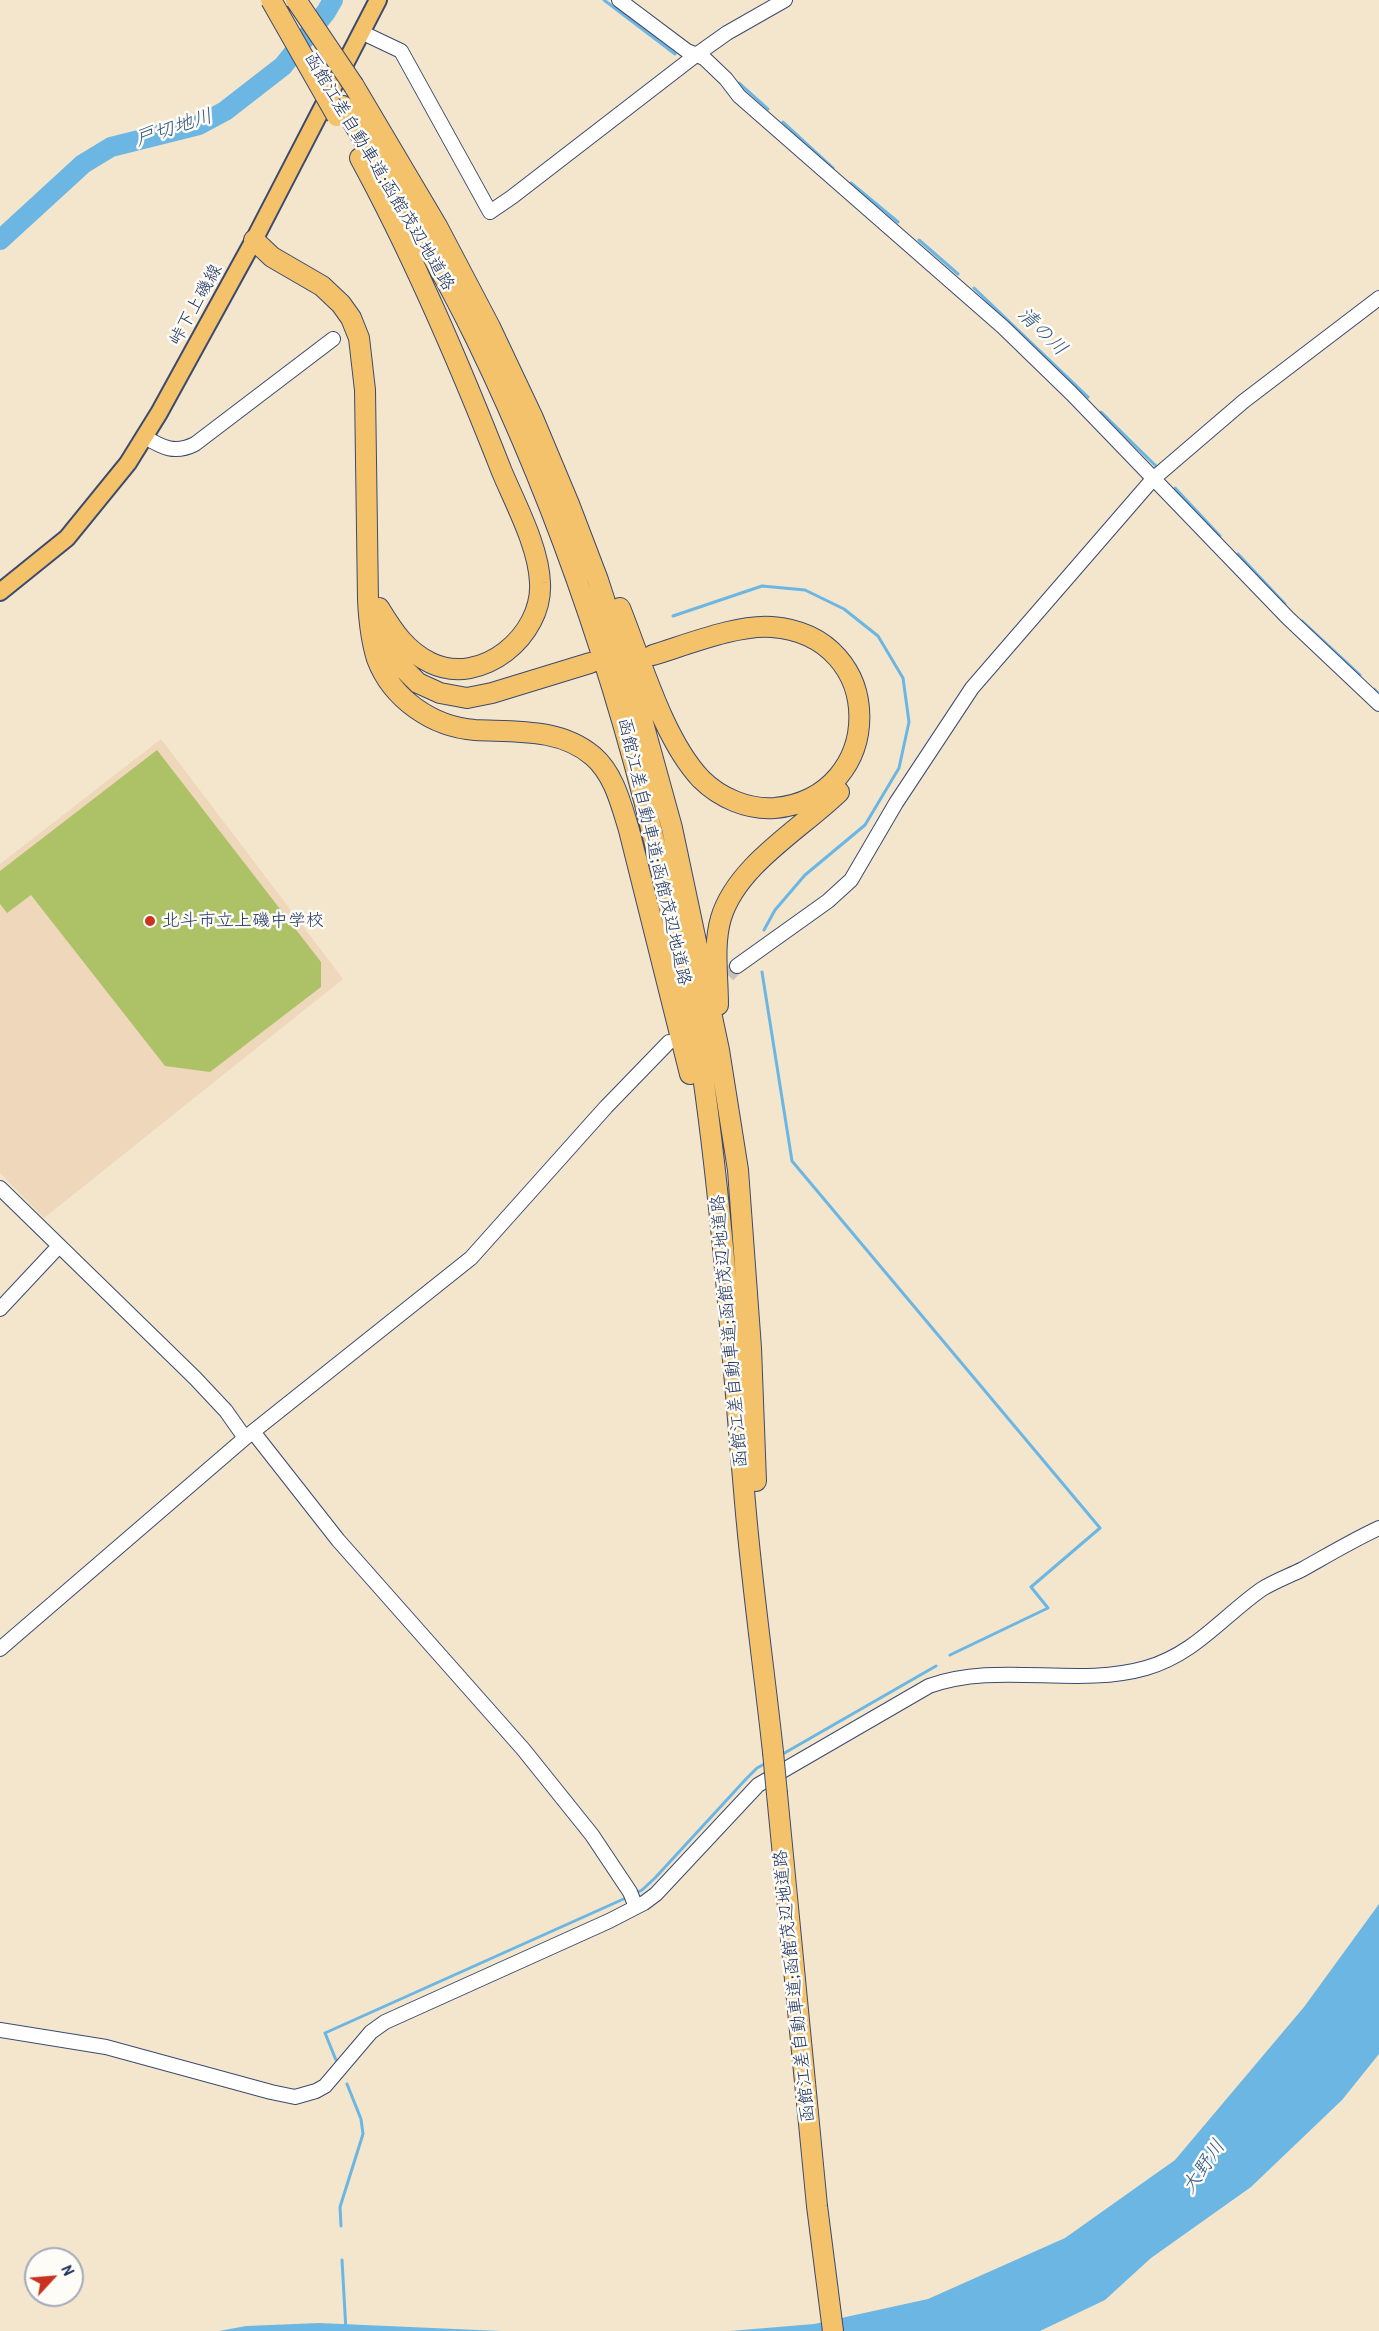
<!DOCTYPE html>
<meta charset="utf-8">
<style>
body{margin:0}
#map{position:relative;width:1379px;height:2331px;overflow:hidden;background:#f3e6cd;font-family:"Patrick Hand",sans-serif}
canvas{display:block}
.north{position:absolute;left:24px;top:2247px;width:60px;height:60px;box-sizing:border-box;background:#fdfcf7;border:2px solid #a3aaba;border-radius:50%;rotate:64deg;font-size:16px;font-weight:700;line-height:24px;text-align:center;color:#1b2f5e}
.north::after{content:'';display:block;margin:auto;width:21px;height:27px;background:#c8321e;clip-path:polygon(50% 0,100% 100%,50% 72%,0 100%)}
</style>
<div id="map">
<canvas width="1379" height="2331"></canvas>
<div class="north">N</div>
</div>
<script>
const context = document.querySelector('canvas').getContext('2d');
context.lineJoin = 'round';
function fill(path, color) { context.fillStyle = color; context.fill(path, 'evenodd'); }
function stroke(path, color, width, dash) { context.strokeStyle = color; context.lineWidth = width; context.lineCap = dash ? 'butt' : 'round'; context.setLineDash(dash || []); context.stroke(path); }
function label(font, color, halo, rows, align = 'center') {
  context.font = font + ' "Patrick Hand","Klee One",sans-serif'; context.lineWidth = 5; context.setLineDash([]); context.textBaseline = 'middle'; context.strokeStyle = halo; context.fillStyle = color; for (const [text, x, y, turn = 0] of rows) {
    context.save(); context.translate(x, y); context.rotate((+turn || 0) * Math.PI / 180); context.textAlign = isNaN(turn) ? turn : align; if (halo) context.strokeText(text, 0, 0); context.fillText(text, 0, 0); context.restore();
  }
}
fill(new Path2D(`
 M 161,739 L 343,979 L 44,1218 L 0,1173 L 0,864 Z`), '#eed7bb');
fill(new Path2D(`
 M 157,750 L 321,962 L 321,987 L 210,1072 L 165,1066 L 31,895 L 7,913 L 0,904 L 0,871 Z`), '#adc266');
fill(new Path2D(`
 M 1379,1904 L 1379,2054 L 1342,2100 L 1251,2187 L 1151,2258 L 1105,2300 L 1040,2331 L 730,2331 L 814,2324 L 928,2299 L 1065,2238 L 1175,2160 L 1304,2007 Z
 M 319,2323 L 501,2331 L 219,2331 L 246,2326 Z`), '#6cb6e4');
stroke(new Path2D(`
 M 604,0 L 675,54
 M 739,83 L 768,109
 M 783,122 L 833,168
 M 851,183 L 898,222
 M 919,240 L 958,274
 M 974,288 L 1088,397
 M 1101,412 L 1157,467
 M 1175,488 L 1220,536
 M 1238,554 L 1285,604
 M 673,616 L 762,586 L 805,590 L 844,609 L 878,636 L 903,678 L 909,722 L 899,768 L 865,825 L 805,875 L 775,910 L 764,930
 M 1302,621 L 1360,675
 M 1374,689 L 1379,694
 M 762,972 L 792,1161 L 1100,1528 L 1031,1587 L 1048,1608 L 950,1655
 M 781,1755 L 936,1666
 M 634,1894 L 642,1890 L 655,1878 L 746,1779 L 757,1768 L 768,1762
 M 336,2060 L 325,2033 L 628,1897
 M 341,2226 L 340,2207 L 363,2134 L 361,2119 L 347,2084
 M 342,2260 L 346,2331`), '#6cb6e4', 3);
stroke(new Path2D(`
 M 0,240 L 83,164 L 111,147 L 199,125 L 225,111 L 283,66 L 326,12 L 333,0`), '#6cb6e4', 20);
stroke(new Path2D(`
 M 714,991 L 737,966`), '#c8c1b7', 14, [14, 7]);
const minor = new Path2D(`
 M 619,0 L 687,51 L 704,58 L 726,79 L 739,96 L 1003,327 L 1072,394 L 1288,618 L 1379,704
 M 361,32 L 401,51 L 490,212 L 512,197 L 696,55 L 727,33 L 785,0
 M 145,437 C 163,448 175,454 195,444 L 333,339
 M 737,966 L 828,901 L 851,880 L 896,803 L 972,688 L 1153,479 L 1244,401 L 1379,298
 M 0,1188 L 195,1378 L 226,1411 L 245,1438
 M 0,1309 L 59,1246
 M 254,1433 L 338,1540 L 523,1749 L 592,1835 L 630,1892 L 636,1907
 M 0,1649 L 245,1438 L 471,1258 L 606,1107 L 669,1042
 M 0,2030 L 106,2047 L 271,2092 L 295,2097 L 316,2091 L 325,2086 L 371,2032 L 385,2022 L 609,1921 L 644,1903 L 656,1894 L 758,1785 L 929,1686 C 998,1661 1076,1688 1146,1668 C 1195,1654 1222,1617 1262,1589 C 1275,1581 1289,1576 1303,1569 C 1328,1555 1353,1540 1379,1528`);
const major = new Path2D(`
 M 0,592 L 67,538 L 128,463 L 159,413 L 254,240 L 378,0`);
const highway = new Path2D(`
 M 354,86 L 437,226 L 490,327 L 533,418 L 569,504 L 598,580 L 637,701 L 672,828 L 719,1050 L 738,1170 L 751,1348 L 756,1481
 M 343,106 C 389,182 437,258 476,339 C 566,524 629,718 672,919 C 682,964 693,1009 700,1055 C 722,1203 732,1353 745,1502 C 752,1586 764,1669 773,1752
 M 360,158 C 415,259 460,365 502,472 C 516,505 539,548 540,583 C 543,636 481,687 431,663 C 406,651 393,631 379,608
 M 254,240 L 272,257 L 322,286 L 341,304 L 351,318 L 359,338 L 365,390 L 368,600 C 369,620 371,640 377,659 C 392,699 433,727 475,730 C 516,732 560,728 593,756 C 614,774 621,804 629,830 L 690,1074
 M 620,608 C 641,660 663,739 701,779 C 720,798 748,810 775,808 C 887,797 889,636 772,627 C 738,624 686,645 653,655
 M 382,625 L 383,635 L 394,659 L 418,683 L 440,693 L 467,698 L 492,693 L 590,663
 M 718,1005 C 718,977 713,945 721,918 C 737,865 801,829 839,792
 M 777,1794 L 817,2206 L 833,2331`);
stroke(minor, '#3b4a6f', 16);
stroke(major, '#3b4a6f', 20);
stroke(highway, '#3b4a6f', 22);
stroke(minor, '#fff', 14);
stroke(major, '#f3c26a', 16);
stroke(highway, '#f3c26a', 20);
const highwayBridge = new Path2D(`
 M 271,0 L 337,116
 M 296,0 L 354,86
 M 773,1752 L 777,1794`);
stroke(highwayBridge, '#3b4a6f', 22, []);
stroke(highwayBridge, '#f3c26a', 20);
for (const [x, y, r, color] of [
 [150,921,6,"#c8321e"]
]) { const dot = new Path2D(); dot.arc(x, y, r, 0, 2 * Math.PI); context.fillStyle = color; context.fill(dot); stroke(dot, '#fdfcf7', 2); }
label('18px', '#1b2f5e', '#fdfcf7', [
 ["函館江差自動車道;函館茂辺地道路",379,172,59],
 ["峠下上磯線",196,305,-61],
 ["函館江差自動車道;函館茂辺地道路",654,852,77],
 ["函館江差自動車道;函館茂辺地道路",730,1331,-95],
 ["函館江差自動車道;函館茂辺地道路",795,1986,-96]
]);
label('18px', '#1b2f5e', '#fdfcf7', [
 ["北斗市立上磯中学校",162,921]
], 'left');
label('italic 20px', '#335886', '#fdfcf7', [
 ["戸切地川",174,128,-18],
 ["清の川",1042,332,44],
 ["大野川",1204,2167,-55]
]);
</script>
